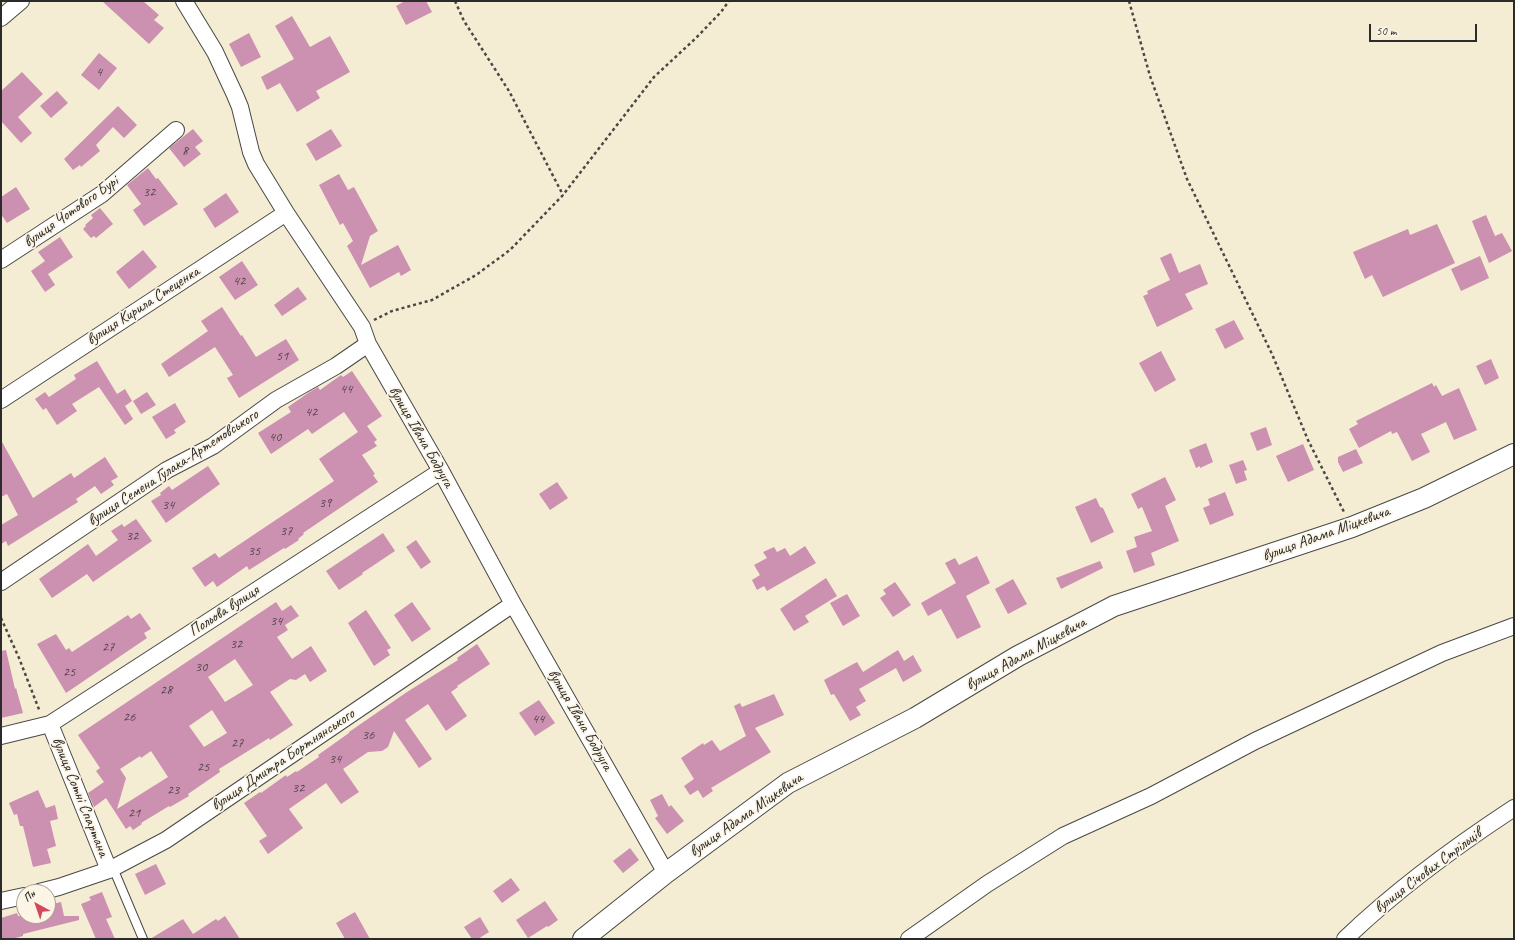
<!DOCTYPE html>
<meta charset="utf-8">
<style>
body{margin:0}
#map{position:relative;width:1515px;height:940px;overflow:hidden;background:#f4ecd3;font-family:Caveat,sans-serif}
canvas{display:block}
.frame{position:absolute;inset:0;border:2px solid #2b2b2b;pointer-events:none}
.north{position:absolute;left:16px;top:884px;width:40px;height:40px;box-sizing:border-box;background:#fcf5e5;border:1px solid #a8a49b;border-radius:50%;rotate:320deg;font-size:11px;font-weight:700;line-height:16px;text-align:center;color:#2b2b2b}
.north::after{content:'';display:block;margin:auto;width:14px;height:18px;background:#d1495b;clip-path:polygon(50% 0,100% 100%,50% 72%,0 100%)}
.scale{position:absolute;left:1369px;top:24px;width:108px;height:18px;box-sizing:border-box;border:2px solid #2b2b2b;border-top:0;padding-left:5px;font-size:12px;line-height:14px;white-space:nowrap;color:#2b2b2b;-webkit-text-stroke:3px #fcf5e5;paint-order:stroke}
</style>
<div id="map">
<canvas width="1515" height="940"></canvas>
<div class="frame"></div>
<div class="north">Пн</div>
<div class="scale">50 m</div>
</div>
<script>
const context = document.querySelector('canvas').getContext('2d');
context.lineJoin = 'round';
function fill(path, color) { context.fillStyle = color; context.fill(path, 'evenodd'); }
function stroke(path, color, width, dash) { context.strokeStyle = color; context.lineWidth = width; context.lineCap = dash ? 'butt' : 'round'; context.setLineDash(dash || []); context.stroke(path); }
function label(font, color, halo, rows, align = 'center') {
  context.font = font + ' Caveat,sans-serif'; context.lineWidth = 3.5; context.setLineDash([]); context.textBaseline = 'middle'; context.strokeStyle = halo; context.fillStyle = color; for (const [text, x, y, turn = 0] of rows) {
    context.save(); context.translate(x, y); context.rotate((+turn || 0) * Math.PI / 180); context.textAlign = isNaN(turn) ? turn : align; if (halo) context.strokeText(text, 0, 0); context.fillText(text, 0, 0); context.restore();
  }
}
fill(new Path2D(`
 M 102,1 L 143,1 L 159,15 L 154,20 L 164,28 L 149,44 Z
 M 405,1 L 426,1 L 432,12 L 406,25 L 396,6 Z
 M 292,16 L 310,47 L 330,36 L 350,72 L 316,91 L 320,98 L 297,112 L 280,83 L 267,90 L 261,77 L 294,59 L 275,26 Z
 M 249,33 L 261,57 L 241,67 L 229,44 Z
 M 99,53 L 117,68 L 99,90 L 81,75 Z
 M 22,72 L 43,94 L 18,117 L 32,133 L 21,143 L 1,121 L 1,91 Z
 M 57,91 L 68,103 L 51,118 L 40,106 Z
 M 118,106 L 137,125 L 124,138 L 113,127 L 96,145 L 100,151 L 81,167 L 80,165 L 73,170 L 64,159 Z
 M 193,129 L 203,141 L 195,147 L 201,154 L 184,167 L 169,148 Z
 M 331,129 L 342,146 L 316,161 L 306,144 Z
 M 148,168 L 156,179 L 158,178 L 178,204 L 144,226 L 133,210 L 141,204 L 127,185 Z
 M 339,174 L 348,190 L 354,187 L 378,231 L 370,236 L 361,265 L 398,245 L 411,270 L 401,276 L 399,272 L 370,288 L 347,246 L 353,241 L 343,223 L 340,225 L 319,185 Z
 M 16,187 L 30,209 L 7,223 L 1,214 L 1,197 Z
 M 226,193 L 239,212 L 215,228 L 203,209 Z
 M 100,208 L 113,224 L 96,238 L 94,236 L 91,238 L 83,229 L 86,226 L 85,225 L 93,218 L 91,215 Z
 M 1486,215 L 1495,236 L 1502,233 L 1512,251 L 1489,263 L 1472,221 Z
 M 1437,224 L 1455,263 L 1383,297 L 1372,275 L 1365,279 L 1353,252 L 1408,229 L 1410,235 Z
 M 60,237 L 73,257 L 48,274 L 55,285 L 45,292 L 31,271 L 45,261 L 38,252 Z
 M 143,250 L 157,267 L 129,289 L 116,272 Z
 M 1171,253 L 1179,273 L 1200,264 L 1208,284 L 1185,294 L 1193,309 L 1157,327 L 1143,296 L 1148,294 L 1147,291 L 1170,280 L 1160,258 Z
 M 1480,256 L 1489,278 L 1461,291 L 1451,269 Z
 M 242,261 L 258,285 L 235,300 L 219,277 Z
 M 298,287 L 307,299 L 282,316 L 274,305 Z
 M 222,307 L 241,336 L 242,335 L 256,357 L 286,339 L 299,360 L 239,398 L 227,378 L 233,375 L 215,347 L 169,377 L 161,364 L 208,331 L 201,321 Z
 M 1234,320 L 1244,339 L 1225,349 L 1215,329 Z
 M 1161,351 L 1176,380 L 1155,392 L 1139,363 Z
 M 1491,359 L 1499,378 L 1485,385 L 1476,366 Z
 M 97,361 L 117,394 L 125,389 L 132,401 L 125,406 L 133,419 L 125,425 L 99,387 L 72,404 L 77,411 L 57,425 L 46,408 L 43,410 L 35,399 L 45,392 L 49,397 L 76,379 L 74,375 Z
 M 352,371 L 382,416 L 367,426 L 377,440 L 374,442 L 377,446 L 362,455 L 375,474 L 373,475 L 378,482 L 303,533 L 304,534 L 298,539 L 299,540 L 285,549 L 284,548 L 249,570 L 247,566 L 217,587 L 213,581 L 205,587 L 192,568 L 215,553 L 219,558 L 334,481 L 319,459 L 358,432 L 344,412 L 312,434 L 308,429 L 271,454 L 258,433 L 291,412 L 288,407 L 308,393 L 318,387 L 320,390 L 341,375 L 343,377 Z
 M 1432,383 L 1434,387 L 1436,385 L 1442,396 L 1459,388 L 1477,430 L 1454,440 L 1446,422 L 1421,434 L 1430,452 L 1412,461 L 1397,432 L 1392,434 L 1391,431 L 1359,448 L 1349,429 L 1358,424 L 1356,421 Z
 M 147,392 L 156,405 L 141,414 L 133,401 Z
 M 175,403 L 186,422 L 174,430 L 176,433 L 166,439 L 152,417 Z
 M 1266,427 L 1272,445 L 1257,451 L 1250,433 Z
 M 1,440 L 33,498 L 71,473 L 74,478 L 105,457 L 118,477 L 111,481 L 114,485 L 101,494 L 95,486 L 76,499 L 78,502 L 8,546 L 6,541 L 1,544 L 1,525 L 18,515 L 7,494 L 1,497 Z
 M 1206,443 L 1213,462 L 1200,468 L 1200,466 L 1196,468 L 1189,450 Z
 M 1303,444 L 1314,470 L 1288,482 L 1276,456 Z
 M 1356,449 L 1363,463 L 1343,472 L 1338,462 L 1338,457 Z
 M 1243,460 L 1247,470 L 1244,471 L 1247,480 L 1236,484 L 1229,465 Z
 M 208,466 L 220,484 L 166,523 L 151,501 L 161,495 L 160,493 L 169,486 L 172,490 Z
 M 1165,477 L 1176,500 L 1165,506 L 1179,541 L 1151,553 L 1155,565 L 1134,573 L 1126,551 L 1137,547 L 1134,537 L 1152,531 L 1142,507 L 1138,509 L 1131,494 Z
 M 557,482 L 568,498 L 550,510 L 539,494 Z
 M 1225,492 L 1234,515 L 1210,525 L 1203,508 L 1210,505 L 1208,499 Z
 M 1096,498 L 1100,507 L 1103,508 L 1114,532 L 1091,543 L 1075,507 Z
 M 136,519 L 152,541 L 93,582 L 87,574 L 52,598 L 39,579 L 88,544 L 96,556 L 118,540 L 111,531 L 122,524 L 124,527 Z
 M 383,533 L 395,551 L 362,573 L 363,574 L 339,590 L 326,571 Z
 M 416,540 L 431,562 L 421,569 L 406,547 Z
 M 805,546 L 816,563 L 767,591 L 764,586 L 757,590 L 752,580 L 760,575 L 754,565 L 767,558 L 763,552 L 774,547 L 777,552 L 785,548 L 790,556 Z
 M 977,556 L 990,583 L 966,596 L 981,627 L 957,639 L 941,609 L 928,616 L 921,603 L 956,583 L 945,563 L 955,558 L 959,565 Z
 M 1100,561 L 1103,568 L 1061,589 L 1056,578 Z
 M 826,578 L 837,596 L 805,616 L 809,622 L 794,631 L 780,609 Z
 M 1013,579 L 1027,604 L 1008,614 L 995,589 Z
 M 895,582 L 911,605 L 893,617 L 880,598 L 886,594 L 883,590 Z
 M 847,594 L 860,616 L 843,626 L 830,603 Z
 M 276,602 L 282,611 L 291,605 L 299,616 L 285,625 L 288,630 L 277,637 L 292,659 L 311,646 L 327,671 L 310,682 L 305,674 L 296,680 L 290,679 L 270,692 L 293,725 L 270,740 L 269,738 L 219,769 L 220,772 L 188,794 L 189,796 L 170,807 L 169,806 L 141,823 L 142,824 L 133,830 L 130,826 L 126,829 L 106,798 L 94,807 L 88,793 L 104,782 L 96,771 L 100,768 L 78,735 ZM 235,659 L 253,685 L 225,702 L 208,677 ZM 212,710 L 227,733 L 204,747 L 189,726 ZM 151,751 L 168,777 L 117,809 L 126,778 L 120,769 L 140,756 L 141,758 Z
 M 412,602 L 431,629 L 412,642 L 394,615 Z
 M 366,610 L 391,648 L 387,650 L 390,655 L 374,666 L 348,623 Z
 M 140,613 L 151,629 L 144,633 L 147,638 L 66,693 L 37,644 L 56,634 L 66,650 L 69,648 L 72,652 L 128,615 L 131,619 Z
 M 477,644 L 490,664 L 457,686 L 458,687 L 451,692 L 467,716 L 446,731 L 428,704 L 405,720 L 432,759 L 419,768 L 394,731 L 388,747 L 382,751 L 368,752 L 343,769 L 359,792 L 341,804 L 326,783 L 289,809 L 303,828 L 268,854 L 259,841 L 267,836 L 244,803 L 260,792 L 261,793 L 286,775 L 287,777 L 296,771 L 297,772 L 319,757 L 318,755 L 349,733 L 349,732 L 407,692 L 458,660 L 457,658 Z
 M 6,650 L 15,689 L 16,688 L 23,713 L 1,718 L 1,651 Z
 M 898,650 L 904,661 L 913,655 L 922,671 L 903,682 L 896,668 L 859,689 L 866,701 L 856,707 L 861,715 L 850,721 L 834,694 L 831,695 L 824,680 L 857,662 L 863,672 Z
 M 774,694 L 784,715 L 755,728 L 771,752 L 711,788 L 713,791 L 703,798 L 698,790 L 690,795 L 684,786 L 694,779 L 681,758 L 703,743 L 704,745 L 712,740 L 720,751 L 746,736 L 734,706 L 740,703 L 742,707 Z
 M 539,700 L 555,723 L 535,736 L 519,713 Z
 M 38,790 L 46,808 L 55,805 L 58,819 L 50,821 L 56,846 L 47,849 L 51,863 L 33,867 L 23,826 L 20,826 L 17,814 L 14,815 L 9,803 Z
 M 662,794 L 669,807 L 671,805 L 684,821 L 667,834 L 655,818 L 658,816 L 650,800 Z
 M 630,848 L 639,860 L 623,873 L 613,861 Z
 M 156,864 L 166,884 L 145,895 L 135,874 Z
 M 511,878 L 520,890 L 502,903 L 493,891 Z
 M 102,892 L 112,917 L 106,919 L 115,939 L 96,939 L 81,904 L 91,900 L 89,897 Z
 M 545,901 L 558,920 L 548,927 L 547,926 L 528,938 L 516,920 Z
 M 61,902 L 64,916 L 79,916 L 79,920 L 23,934 L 23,936 L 12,939 L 1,939 L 1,918 L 17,913 L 18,916 L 48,916 L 48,905 Z
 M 355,912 L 370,939 L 345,939 L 336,923 Z
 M 225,916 L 240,939 L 150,939 L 183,919 L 193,934 L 216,919 L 218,921 Z
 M 480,917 L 489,932 L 478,939 L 472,939 L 464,927 Z`), '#cc90b0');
const service = new Path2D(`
 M 113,868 L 143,939`);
const minor = new Path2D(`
 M 184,1 L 215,52 L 235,95 L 240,107 L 251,152 L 256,164 L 286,213 L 362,327 L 368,344 L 441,471 L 513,604 L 666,873
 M 1,18 L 21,1
 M 1,260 L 102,194 L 176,130
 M 1,400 L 286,213
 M 1,582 L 167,470 L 213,446 L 276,400 L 336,366 L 368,344
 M 50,724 L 109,870
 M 1,736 L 50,724 L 441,471
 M 39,892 L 59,887 L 109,870 L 166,840 L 513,604
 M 1,901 L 24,896
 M 909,939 L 987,884 L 1063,836 L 1151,796 L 1255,741 L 1442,653 L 1514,626
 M 1345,939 C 1395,891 1456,846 1514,808`);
const tertiary = new Path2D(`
 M 583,939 L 666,873 L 788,783 L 915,718 L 1018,656 L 1114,606 L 1352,527 L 1424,498 L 1514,454`);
stroke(service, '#494844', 10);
stroke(minor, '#494844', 18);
stroke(tertiary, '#494844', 22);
stroke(new Path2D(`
 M 455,1 L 464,21 L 509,91 L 563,195
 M 1129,1 L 1150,76 L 1187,179 L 1272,354 L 1308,440 L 1344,512
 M 374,320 L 392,311 L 432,300 L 476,275 L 510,250 L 563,195 L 654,77 L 696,38 L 721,12 L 729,1
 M 1,618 L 19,658 L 40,712`), '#494844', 2.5, [3, 3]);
stroke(service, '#fff', 8);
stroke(minor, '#fff', 16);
stroke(tertiary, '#fff', 20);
label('14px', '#53444c', null, [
 ["4",99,72],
 ["8",185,151],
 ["32",149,192],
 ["42",239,281],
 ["51",282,356],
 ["44",346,389],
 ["42",311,412],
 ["40",275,437],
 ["39",325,503],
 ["34",168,505],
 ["37",286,531],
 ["32",132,536],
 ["35",254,551],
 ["34",276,621],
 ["32",236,644],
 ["27",108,647],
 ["30",201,667],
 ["25",69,672],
 ["28",166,690],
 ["26",129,717],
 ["44",538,719],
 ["36",368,735],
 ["27",237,743],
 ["34",335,759],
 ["25",203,767],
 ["32",298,788],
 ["23",173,790],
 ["21",134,813]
]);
label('16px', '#2b2b2b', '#fcf5e5', [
 ["вулиця Чотового Бурі",71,212,-35],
 ["вулиця Кирила Стеценка",143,306,-33],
 ["вулиця Івана Бодруга",421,437,60],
 ["вулиця Семена Гулака-Артемовського",173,468,-33],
 ["вулиця Адама Міцкевича",1326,534,-20],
 ["Польова вулиця",224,611,-33],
 ["вулиця Адама Міцкевича",1026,654,-29],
 ["вулиця Івана Бодруга",580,720,60],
 ["вулиця Дмитра Бортнянського",283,760,-34],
 ["вулиця Сотні Спартана",80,797,68],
 ["вулиця Адама Міцкевича",746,815,-35],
 ["вулиця Січових Стрільців",1428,871,-37]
]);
</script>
